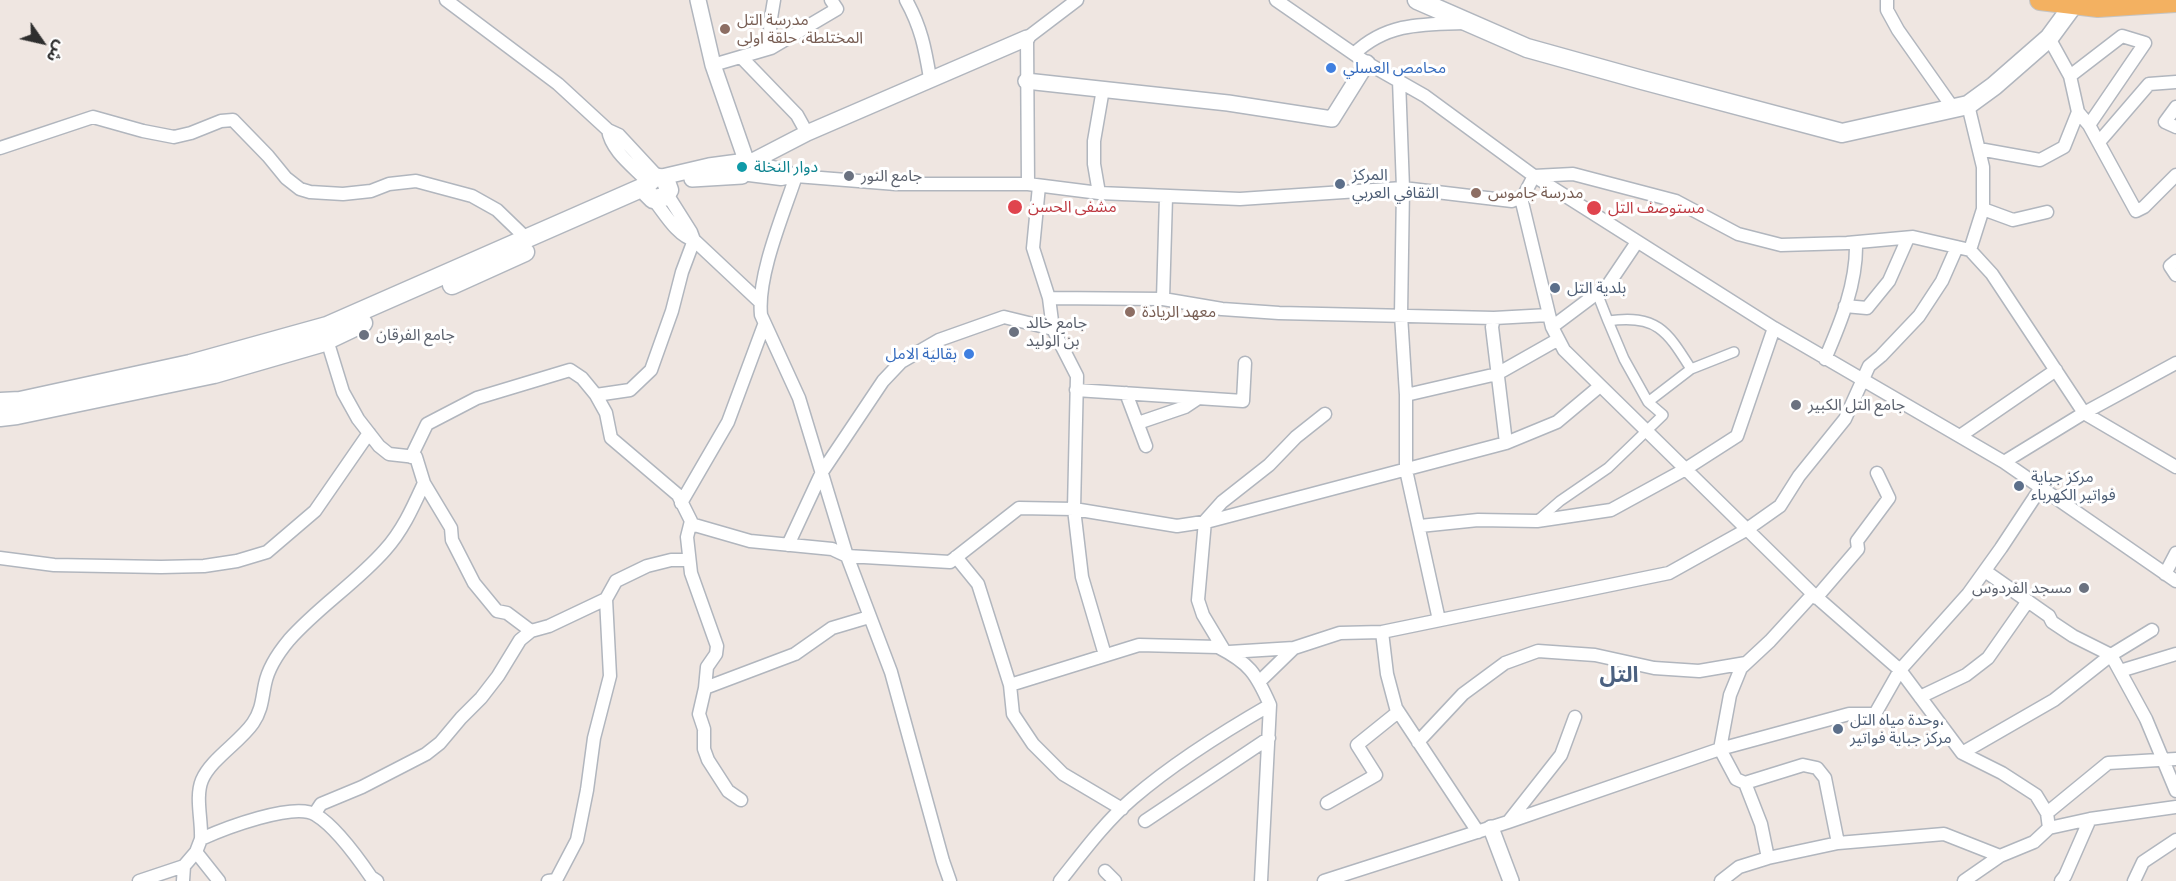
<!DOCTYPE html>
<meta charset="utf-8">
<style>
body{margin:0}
#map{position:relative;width:2176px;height:881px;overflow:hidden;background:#efe6e1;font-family:"PT Sans Narrow","Noto Sans Arabic",sans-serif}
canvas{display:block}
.north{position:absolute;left:12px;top:12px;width:60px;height:60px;-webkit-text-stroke:4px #fff;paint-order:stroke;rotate:124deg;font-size:16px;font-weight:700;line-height:24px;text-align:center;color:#2e2e2e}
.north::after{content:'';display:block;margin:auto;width:21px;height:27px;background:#2e2e2e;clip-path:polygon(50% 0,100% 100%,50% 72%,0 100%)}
</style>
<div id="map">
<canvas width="2176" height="881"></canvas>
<div class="north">ش</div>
</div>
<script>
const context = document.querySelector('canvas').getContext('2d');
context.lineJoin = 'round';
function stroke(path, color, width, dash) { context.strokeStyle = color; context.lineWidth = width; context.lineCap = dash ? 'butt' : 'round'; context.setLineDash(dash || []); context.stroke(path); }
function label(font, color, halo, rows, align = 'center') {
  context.font = font + ' "PT Sans Narrow","Noto Sans Arabic",sans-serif'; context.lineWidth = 6; context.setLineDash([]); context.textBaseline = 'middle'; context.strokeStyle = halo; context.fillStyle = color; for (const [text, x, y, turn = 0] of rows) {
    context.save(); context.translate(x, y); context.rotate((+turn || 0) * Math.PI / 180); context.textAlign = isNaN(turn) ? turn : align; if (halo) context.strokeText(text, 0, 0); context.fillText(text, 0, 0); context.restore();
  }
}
const pedestrian = new Path2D(`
 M 1597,293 L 1608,321 C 1657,314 1667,331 1691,369
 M 1608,321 L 1624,359 L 1648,402
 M 1537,521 L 1560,501 L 1608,468 L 1663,415 L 1648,402 L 1691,369 L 1734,352`);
const minor = new Path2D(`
 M 446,0 L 558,84 L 608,130 L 619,135 L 658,177
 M 906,0 C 921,27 925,48 930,78
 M 1276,0 L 1367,63 L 1425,96 L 1534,176 L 1774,328 L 2004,462 L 2176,581
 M 1887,0 L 1887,10 L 1898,30 L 1953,108
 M 2049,38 L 2070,76 L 2078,112
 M 771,48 L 770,24 L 774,0
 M 1354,54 C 1386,23 1422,24 1464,23
 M 741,57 L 797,115 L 807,133
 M 713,65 L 771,48 L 837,9 L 831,0
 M 2070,76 L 2122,36 L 2145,43 L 2089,125
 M 1399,80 L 1403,188 L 1401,315 L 1406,395 L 1406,470 L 1439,620
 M 1968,105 L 1983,167 L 1983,209 L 1970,250
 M 2176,107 L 2165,122 L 2176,127
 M 608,130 C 611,151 634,167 648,182
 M 2099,142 L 2149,84 L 2176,82
 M 0,148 L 93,117 L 143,131 L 174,137 L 191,133 L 221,121 L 233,120 L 268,156 L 286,178 L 300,189 L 310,192 L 343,194 L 371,191 L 389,184 L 416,181 L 472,196 L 497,210 L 526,238
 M 1979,149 L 2040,160 L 2064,147 L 2078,112 L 2089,125 L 2136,211 L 2144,207 L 2176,175
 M 752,163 L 782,169 L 796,176
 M 749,175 L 781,179 L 796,176 L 896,184 L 1028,184 L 1099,193 L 1240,199 L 1403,188 L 1512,201 L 1524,195 L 1534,176 L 1573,174 L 1676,201 L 1738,234 L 1781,245 L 1847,243 L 1913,237 L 1970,250 L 1992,274 L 2084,413 L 2176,467
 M 796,176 C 783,215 757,276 761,315 L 799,398 L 847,556 L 891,672 L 943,861 L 950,881
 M 1028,184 L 1027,38 L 1077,0
 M 1039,186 L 1033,248 L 1049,298 L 1053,329 L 1077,376 L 1074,509 L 1082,577 L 1105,655
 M 1099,193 L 1094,164 L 1094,141 L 1103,89
 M 1521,198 L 1552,327 L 1564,350 L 1813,594 L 1900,670 L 1962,753 L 2002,773 L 2036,795 L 2047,813 L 2049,828
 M 653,199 C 664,212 677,236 694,240 L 759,301
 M 1983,209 L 2013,220 L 2047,212
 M 2176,261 L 2170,266 L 2176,275
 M 1049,298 L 1163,299 L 1222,309 L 1279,313 L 1494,318 L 1549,315
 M 1163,299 L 1166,197
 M 1845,306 L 1867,308 L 1889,281 L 1908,238
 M 1494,318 L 1492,327 L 1506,443
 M 1552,327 L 1608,285 L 1637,242
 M 1825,359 C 1841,322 1857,283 1856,243
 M 1076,390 L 1243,401 L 1245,363
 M 1126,393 L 1146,446
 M 596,395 L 630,390 L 651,370 L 672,311 L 682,272 L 694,240 L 691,232 L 667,194
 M 1406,395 L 1497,374 L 1557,340
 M 1138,423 L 1185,407 L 1197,399
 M 1960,436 L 2056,370
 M 411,457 L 427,424 L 477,398 L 570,370 L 582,378 L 596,395 L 606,413 L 611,438 L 678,495 L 691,521 L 687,537 L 691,573 L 717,646 L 716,654 L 707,667 L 705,688 L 699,714 L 704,729 L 704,749 L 708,760 L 728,791 L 741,800
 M 2004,462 L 2084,413 L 2176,363
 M 424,483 L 451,528 L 452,540 L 474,583 L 497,611 L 507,613 L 531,631
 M 681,503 L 728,422 L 764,325
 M 691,524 L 750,541 L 832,549 L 847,556 L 950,562 L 1019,508 L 1074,509 L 1177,526 L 1210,521 L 1506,443 L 1557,422 L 1600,386
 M 1420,526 L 1478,520 L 1537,521 L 1611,510 L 1684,470 L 1737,436 L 1774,328
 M 788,545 L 822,472 L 883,381 L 901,362 L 939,340 L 1004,317 L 1053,329
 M 956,557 L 978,584 L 1010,685
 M 0,558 L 54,565 L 161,567 L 204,566 L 237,561 L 267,552 L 315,511 L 369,433
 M 1985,571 L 2049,616 L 2052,622 L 2073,636 L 2111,655 L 2146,719 L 2176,791
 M 2165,574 L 2176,553
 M 1816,598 L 1858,549 L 1857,541 L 1889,498 L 1877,473
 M 1382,632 L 1387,674 L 1396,708 L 1478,832
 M 1224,650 L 1203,615 L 1198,600 L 1205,521 L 1222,502 L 1269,465 L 1296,437 L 1325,414
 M 1229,652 L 1294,648
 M 2120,671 L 2176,654
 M 1260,681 L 1294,648 L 1340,633 L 1382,632 L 1669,573 L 1746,530 L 1780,506 L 1799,476 L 1845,419 L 1869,366 L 1881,356 L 1919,316 L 1942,281 L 1957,247
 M 705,688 L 795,654 L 832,628 L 869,617
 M 1920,697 L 1966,675 L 1988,658 L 2028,601
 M 1418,742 L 1463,694 L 1505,663 L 1538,651 L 1595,655 L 1654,668 L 1699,671 L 1746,663
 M 1962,753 L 2054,700 L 2111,655 L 2152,630
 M 1745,783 L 1803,765 L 1817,768 L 1825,778 L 1838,843
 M 1327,803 L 1376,775 L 1357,745 L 1398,712
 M 1122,809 L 1063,774 L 1033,744 L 1013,714 L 1010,685 L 1139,645 L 1218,647 C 1249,663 1256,673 1270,705 L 1261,881
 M 315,813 L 321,804 L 362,787 L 426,754 L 440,743 L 461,718 L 481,698 L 498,676 L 520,640 L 531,631 L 549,626 L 606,599
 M 2047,813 L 2108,763 L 2176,759
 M 1145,821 L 1269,738
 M 1509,821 L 1561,755 L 1575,717
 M 201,839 C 202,820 195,797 202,780 C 211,759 240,742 253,723 C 262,710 262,698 265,684 C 268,669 279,652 289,640 C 318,607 356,583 385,550 C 403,530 413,507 424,483 L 416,457 L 389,454 L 379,446 L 358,419 L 343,392 L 327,340
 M 1768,858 L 1761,824 L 1745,783 L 1736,779 L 1720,749 L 1730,695 L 1741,668 L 1770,641 L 1813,594
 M 1105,871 L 1115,881
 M 139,881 L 184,866
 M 183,881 L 184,866 L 196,852
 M 219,881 L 196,852 L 201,839 C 223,829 295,801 316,815 C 336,827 358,858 371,877 L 377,881
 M 548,881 L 556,880 L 577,840 L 587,790 L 594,738 L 610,676 L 606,599 L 616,581 L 647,566 L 671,560 L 689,560
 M 1060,881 C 1083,852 1105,822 1133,798 C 1175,762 1223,732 1270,705
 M 1324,881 L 1508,822 L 1720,749 L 1849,714 L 1875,714 L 1900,670 L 1968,594 L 2001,548 L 2042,486
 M 1721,881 L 1739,867 L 1768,858 L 1838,843 L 1944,834 L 2000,856
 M 1964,881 L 2000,856 L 2034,842 L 2049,828 L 2090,819 L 2176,807
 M 2061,881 L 2065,876 L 2090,819
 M 2134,881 L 2143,862 L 2176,840`);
const tertiary = new Path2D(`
 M 698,0 L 713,65 L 746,160
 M 1026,81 L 1228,103 L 1332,119 L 1367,63
 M 751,162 L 807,133 L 1027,38
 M 662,177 L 709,166 L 739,162
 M 692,179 L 742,176
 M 1491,828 L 1511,881`);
const secondary = new Path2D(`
 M 1417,0 L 1527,48 L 1642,80 L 1842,133 L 1968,105 L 1994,86 L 2049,38 L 2074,4 L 2074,0
 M 452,285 L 525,252
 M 0,402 L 20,401 L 190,364 L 327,326 L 646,186 L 654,177 L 665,179 L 669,190 L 664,197 L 653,199 L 647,193 L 646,186
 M 0,417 L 17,415 L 214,374 L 321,343 L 363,323`);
const primary = new Path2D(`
 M 2040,0 L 2098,7 L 2176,2`);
stroke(pedestrian, '#b1b6be', 12);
stroke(minor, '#b1b6be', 15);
stroke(tertiary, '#b1b6be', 18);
stroke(secondary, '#b1b6be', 21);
stroke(primary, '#c4c4c4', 22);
stroke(pedestrian, '#fff', 9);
stroke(minor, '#fff', 12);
stroke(tertiary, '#fff', 15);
stroke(secondary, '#fff', 18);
stroke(primary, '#f3b161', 20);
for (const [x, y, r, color] of [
 [725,29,6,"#8d6e63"],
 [1331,68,6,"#3f7fe0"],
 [742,167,6,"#0f9aa8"],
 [849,176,6,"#6b7280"],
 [1340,184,6,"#5c6f8a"],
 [1476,193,6,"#8d6e63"],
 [1015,207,8,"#e0444e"],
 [1594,208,8,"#e0444e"],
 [1555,288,6,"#5c6f8a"],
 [1130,312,6,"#8d6e63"],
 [1014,332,6,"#6b7280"],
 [364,335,6,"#6b7280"],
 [969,354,6,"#3f7fe0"],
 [1796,405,6,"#6b7280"],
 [2019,486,6,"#5c6f8a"],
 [2084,588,6,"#6b7280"],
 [1838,729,6,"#5c6f8a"]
]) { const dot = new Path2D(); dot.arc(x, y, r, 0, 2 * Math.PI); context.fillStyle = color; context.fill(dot); stroke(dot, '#fff', 2); }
label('16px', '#785e54', '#fff', [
 ["مدرسة التل",737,20],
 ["المختلطة، حلقة اولى",737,38],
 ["مدرسة جاموس",1488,193],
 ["معهد الريادة",1142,312]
], 'left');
label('16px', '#366cbe', '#fff', [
 ["محامص العسلي",1343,68],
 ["بقالية الامل",957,354,"right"]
], 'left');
label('16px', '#0d838f', '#fff', [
 ["دوار النخلة",754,167]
], 'left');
label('16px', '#4e5e75', '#fff', [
 ["المركز",1352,175],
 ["الثقافي العربي",1352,193],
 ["بلدية التل",1567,288],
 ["مركز جباية",2031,477],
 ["فواتير الكهرباء",2031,495],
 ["وحدة مياه التل،",1850,720],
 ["مركز جباية فواتير",1850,738]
], 'left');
label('16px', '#5b616d', '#fff', [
 ["جامع النور",861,176],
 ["جامع خالد",1026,323],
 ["بن الوليد",1026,341],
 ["جامع الفرقان",376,335],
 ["جامع التل الكبير",1808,405],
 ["مسجد الفردوس",2072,588,"right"]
], 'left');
label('16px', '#be3a42', '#fff', [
 ["مشفى الحسن",1028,207],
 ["مستوصف التل",1608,208]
], 'left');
label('bold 22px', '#4c6180', '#fff', [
 ["التل",1619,676]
]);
</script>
